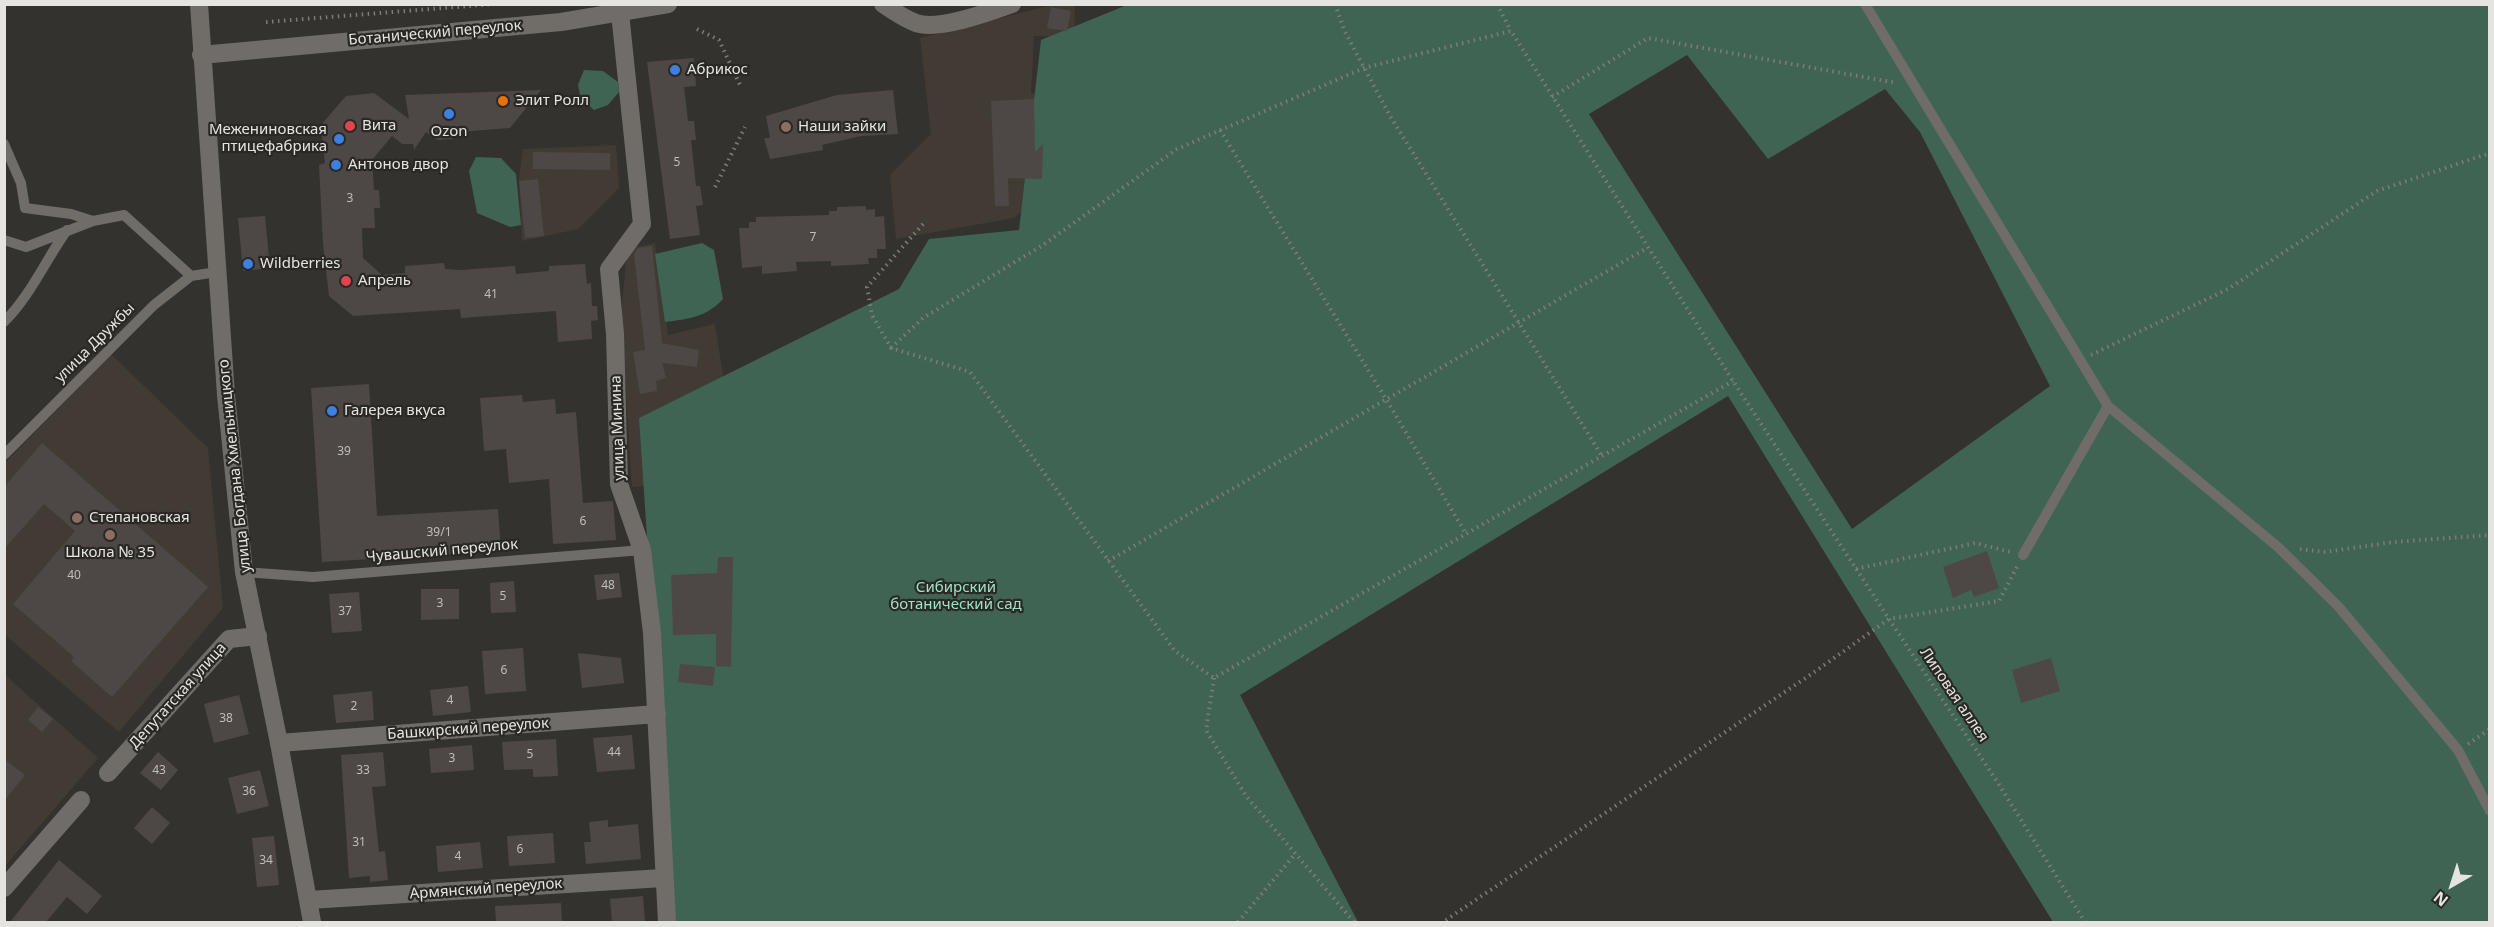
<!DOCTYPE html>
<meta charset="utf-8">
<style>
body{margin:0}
#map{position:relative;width:2494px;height:927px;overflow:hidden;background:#34322e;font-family:"Noto Sans",sans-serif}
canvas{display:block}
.frame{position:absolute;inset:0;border:6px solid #e6e4e1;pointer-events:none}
.north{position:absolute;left:2422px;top:855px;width:60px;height:60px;-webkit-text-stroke:4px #2a2824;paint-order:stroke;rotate:219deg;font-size:16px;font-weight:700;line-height:24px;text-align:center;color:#e6e4e1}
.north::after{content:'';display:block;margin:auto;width:21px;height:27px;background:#e6e4e1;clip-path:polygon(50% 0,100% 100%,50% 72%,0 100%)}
</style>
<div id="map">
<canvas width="2494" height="927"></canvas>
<div class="frame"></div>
<div class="north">N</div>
</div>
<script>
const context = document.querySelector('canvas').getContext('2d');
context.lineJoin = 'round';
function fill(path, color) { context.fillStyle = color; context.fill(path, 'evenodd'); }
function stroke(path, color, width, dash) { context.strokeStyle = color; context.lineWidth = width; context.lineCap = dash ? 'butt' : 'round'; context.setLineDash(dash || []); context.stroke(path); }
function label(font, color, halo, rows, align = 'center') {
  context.font = font + ' "Noto Sans",sans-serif'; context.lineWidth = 4.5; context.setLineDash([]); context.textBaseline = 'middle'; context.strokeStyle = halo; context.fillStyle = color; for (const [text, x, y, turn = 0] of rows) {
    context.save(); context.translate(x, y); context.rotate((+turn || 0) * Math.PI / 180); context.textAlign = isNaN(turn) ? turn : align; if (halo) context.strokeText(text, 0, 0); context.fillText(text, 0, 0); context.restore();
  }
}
fill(new Path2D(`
 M 1052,5 L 1075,5 L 1074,37 L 1034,36 L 1031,93 L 1080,110 L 1105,135 L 1014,218 L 896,239 L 890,175 L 931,134 L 920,38 Z
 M 616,145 L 619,188 L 578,229 L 522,241 L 519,179 L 523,149 Z
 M 655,243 L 668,335 L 715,324 L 724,382 L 666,484 L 632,487 L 621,316 L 627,249 Z
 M 111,354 L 208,448 L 223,608 L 119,732 L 5,635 L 5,463 Z
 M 5,675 L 98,758 L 5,866 Z`), '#413b33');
fill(new Path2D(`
 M 1127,5 L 2489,5 L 2489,922 L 2053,922 L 1728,396 L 1240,695 L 1358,922 L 673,922 L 639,418 L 899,289 L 929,239 L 1019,230 L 1041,40 ZM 1687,55 L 1768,159 L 1885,89 L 1920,132 L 2050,386 L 1852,529 L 1589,114 Z
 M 584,70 L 603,71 L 618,82 L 619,92 L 608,105 L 594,110 L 581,99 L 578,85 Z
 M 476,157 L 501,158 L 516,174 L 521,225 L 510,227 L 477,213 L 469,171 Z
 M 702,243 L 714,250 L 723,299 C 707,317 688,319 665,322 L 655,254 Z`), '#406454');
fill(new Path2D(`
 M 1051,7 L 1071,11 L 1067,31 L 1047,28 Z
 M 694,58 L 696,86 L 684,87 L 688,121 L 694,121 L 696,140 L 691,140 L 696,186 L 700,186 L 703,205 L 696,206 L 700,235 L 670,239 L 647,62 Z
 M 541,90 L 510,128 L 458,132 L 452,139 L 437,140 L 426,132 L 414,150 L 413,144 L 402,144 L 392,136 L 372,160 L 374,190 L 379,190 L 380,208 L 374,208 L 375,228 L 362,228 L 363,258 L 382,275 L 405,273 L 405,266 L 444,263 L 445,269 L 461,270 L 515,266 L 516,274 L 549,271 L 549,266 L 585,264 L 587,284 L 591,283 L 592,306 L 597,306 L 598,320 L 591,321 L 592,339 L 558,342 L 556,311 L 461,318 L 460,309 L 353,316 L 329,296 L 323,244 L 319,165 L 325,163 L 321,125 L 346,96 L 374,93 L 409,119 L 405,95 Z
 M 893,90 L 898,134 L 861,136 L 822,145 L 823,150 L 770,159 L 764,138 L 770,138 L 766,116 L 837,95 Z
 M 1034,99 L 1035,152 L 1043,144 L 1042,179 L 1008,178 L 1009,206 L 995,206 L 991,101 Z
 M 533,152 L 610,153 L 610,170 L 533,169 Z
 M 538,179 L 544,236 L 525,238 L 519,181 Z
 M 866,206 L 866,210 L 875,209 L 875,217 L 884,216 L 886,249 L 877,249 L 877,258 L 868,258 L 869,264 L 831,266 L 831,261 L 796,262 L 797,271 L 762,274 L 762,266 L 742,268 L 739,228 L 749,228 L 749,222 L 756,222 L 756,217 L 829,215 L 829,211 L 837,211 L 837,207 Z
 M 265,216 L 270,268 L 243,271 L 238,218 Z
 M 652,246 L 662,343 L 699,350 L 697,367 L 662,363 L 666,378 L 656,381 L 657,391 L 640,394 L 633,352 L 645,350 L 634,254 L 638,248 Z
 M 369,384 L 377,516 L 498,509 L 501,551 L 322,562 L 311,388 Z
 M 522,395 L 523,402 L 555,399 L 556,414 L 576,412 L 583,503 L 613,501 L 616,540 L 553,544 L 549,479 L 509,483 L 506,449 L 484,451 L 480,398 Z
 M 42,443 L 208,587 L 112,697 L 71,661 L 74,657 L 13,604 L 75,531 L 44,504 L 4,549 L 4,487 Z
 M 1987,551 L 1999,588 L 1974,597 L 1971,590 L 1953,598 L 1943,567 Z
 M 718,557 L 733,557 L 731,667 L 716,666 L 716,634 L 673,635 L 671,575 L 717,573 Z
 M 619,573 L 622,597 L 597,600 L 594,575 Z
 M 514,581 L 516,612 L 491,613 L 490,583 Z
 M 421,589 L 459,589 L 459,619 L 421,620 Z
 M 359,592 L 362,631 L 332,633 L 329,594 Z
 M 523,648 L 526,691 L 485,694 L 482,651 Z
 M 578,653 L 621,658 L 624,683 L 582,688 Z
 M 2051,658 L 2060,691 L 2021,703 L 2012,670 Z
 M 680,664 L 715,667 L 713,686 L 678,682 Z
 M 468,686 L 471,712 L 433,716 L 430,690 Z
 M 372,691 L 374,720 L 336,723 L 333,695 Z
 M 239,695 L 249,734 L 214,743 L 204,704 Z
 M 38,707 L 53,719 L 42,732 L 28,720 Z
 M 632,735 L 635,769 L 597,772 L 593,738 Z
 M 556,739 L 558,776 L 533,777 L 533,769 L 504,770 L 502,742 Z
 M 472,745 L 474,770 L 431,773 L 429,749 Z
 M 158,752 L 178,770 L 161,790 L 140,773 Z
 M 383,752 L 386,786 L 372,787 L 379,852 L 385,851 L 388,880 L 370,882 L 370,876 L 349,878 L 341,755 Z
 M 4,759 L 25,775 L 4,801 Z
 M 260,770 L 269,806 L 237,814 L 228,778 Z
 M 152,807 L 170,823 L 152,844 L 134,828 Z
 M 608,820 L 608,827 L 638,824 L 641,859 L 586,864 L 584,842 L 591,842 L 589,822 Z
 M 553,833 L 555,863 L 509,866 L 507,836 Z
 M 274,836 L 279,885 L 257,887 L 252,838 Z
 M 480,842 L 483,868 L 438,872 L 436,846 Z
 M 59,860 L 102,896 L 87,914 L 67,897 L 46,922 L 10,922 Z
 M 643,896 L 645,922 L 612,922 L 610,899 Z
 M 561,903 L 562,922 L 496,922 L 495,906 Z`), '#4d4846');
stroke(new Path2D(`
 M 1335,4 L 1345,32 L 1390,116 L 1602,456
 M 1497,4 L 1511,31
 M 266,22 L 494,4
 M 697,29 L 719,40 L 740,85
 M 1552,97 L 1648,38 L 1897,83
 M 1220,130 L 1386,399 L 1466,534
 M 715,187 L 745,127
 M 923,224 L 867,287 L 872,315 L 891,348 L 970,372 L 1175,651 L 1214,678 L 1733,381
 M 891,348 L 923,318 L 1043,245 L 1177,149 L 1364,68 L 1511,31 L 1733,381 L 1889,619 L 1813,673 L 1443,922
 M 2091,355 L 2228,289 L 2377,191 L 2490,153
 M 2300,549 L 2325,552 L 2394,542 L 2490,535
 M 1108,561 L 1647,248
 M 2017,567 L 1999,601 L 1889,619 L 1998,783 L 2085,922
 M 1856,569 L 1975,543 L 2011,552
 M 1214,678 L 1206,730 L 1246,796 L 1354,922
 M 2468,744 L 2490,729
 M 1238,922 L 1296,853`), '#7e7c78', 4, [1.5, 4.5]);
stroke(new Path2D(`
 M 1865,4 L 2108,406 L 2278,547 L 2338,606 L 2458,750 L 2490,811
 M 4,144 L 21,183 L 25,208 L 71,214 L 93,221 L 124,215 L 191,276
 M 4,240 L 26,247 L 93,221
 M 4,322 C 31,295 45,261 67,230
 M 4,455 L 154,305 L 191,276 L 217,272
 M 2023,555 L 2108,406
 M 244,572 L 313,577 L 642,550`), '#706d69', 10);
stroke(new Path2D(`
 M 620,13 L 642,224 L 609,269 L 615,334 L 619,484 L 642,550 L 652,633 L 667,922
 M 279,743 L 657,714
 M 108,773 L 229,639 L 258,636
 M 4,888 L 81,800
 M 309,900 L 663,878`), '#706d69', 18);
stroke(new Path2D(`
 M 199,4 L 226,395 L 244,572 L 279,743 L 312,922
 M 883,4 C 893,11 905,19 916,23 C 938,31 990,12 1012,4
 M 201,55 L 561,22 L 668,4`), '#706d69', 18);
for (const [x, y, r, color] of [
 [675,70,6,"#3f7fe0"],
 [503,101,6,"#e8710a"],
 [449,114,6,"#3f7fe0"],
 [350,126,6,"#e0444e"],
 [786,127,6,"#8d6e63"],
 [339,139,6,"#3f7fe0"],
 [336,165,6,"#3f7fe0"],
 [248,264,6,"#3f7fe0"],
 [346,281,6,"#e0444e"],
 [332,411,6,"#3f7fe0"],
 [77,518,6,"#8d6e63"],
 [110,535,6,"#8d6e63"]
]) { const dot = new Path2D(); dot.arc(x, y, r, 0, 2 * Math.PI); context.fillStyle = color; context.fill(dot); stroke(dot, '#2a2824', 2); }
label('12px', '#c0bdba', null, [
 ["5",677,163],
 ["3",350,199],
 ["7",813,238],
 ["41",491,295],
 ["39",344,452],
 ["6",583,522],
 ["39/1",439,533],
 ["40",74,576],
 ["48",608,586],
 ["5",503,597],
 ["3",440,604],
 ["37",345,612],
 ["6",504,671],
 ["4",450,701],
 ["2",354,707],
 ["38",226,719],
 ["44",614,753],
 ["5",530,755],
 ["3",452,759],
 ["43",159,771],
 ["33",363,771],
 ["36",249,792],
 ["31",359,843],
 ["6",520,850],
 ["4",458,857],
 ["34",266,861]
]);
label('15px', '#e6e4e1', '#2a2824', [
 ["Ботанический переулок",435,33,-5],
 ["улица Дружбы",95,343,-45],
 ["улица Минина",618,428,-92],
 ["улица Богдана Хмельницкого",235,466,-96],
 ["Чувашский переулок",442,551,-5],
 ["Липовая аллея",1954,695,56],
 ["Депутатская улица",178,696,-48],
 ["Башкирский переулок",468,729,-4],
 ["Армянский переулок",486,889,-4]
]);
label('15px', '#e6e4e1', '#2a2824', [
 ["Абрикос",687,70],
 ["Элит Ролл",515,101],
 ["Вита",362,126],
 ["Наши зайки",798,127],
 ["Межениновская",327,130,"right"],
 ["птицефабрика",327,147,"right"],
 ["Ozon",449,132,"center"],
 ["Антонов двор",348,165],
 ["Wildberries",260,264],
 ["Апрель",358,281],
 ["Галерея вкуса",344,411],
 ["Степановская",89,518],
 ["Школа № 35",110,553,"center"]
], 'left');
label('15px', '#9be4c3', '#2a2824', [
 ["Сибирский",956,588],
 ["ботанический сад",956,605]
]);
</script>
